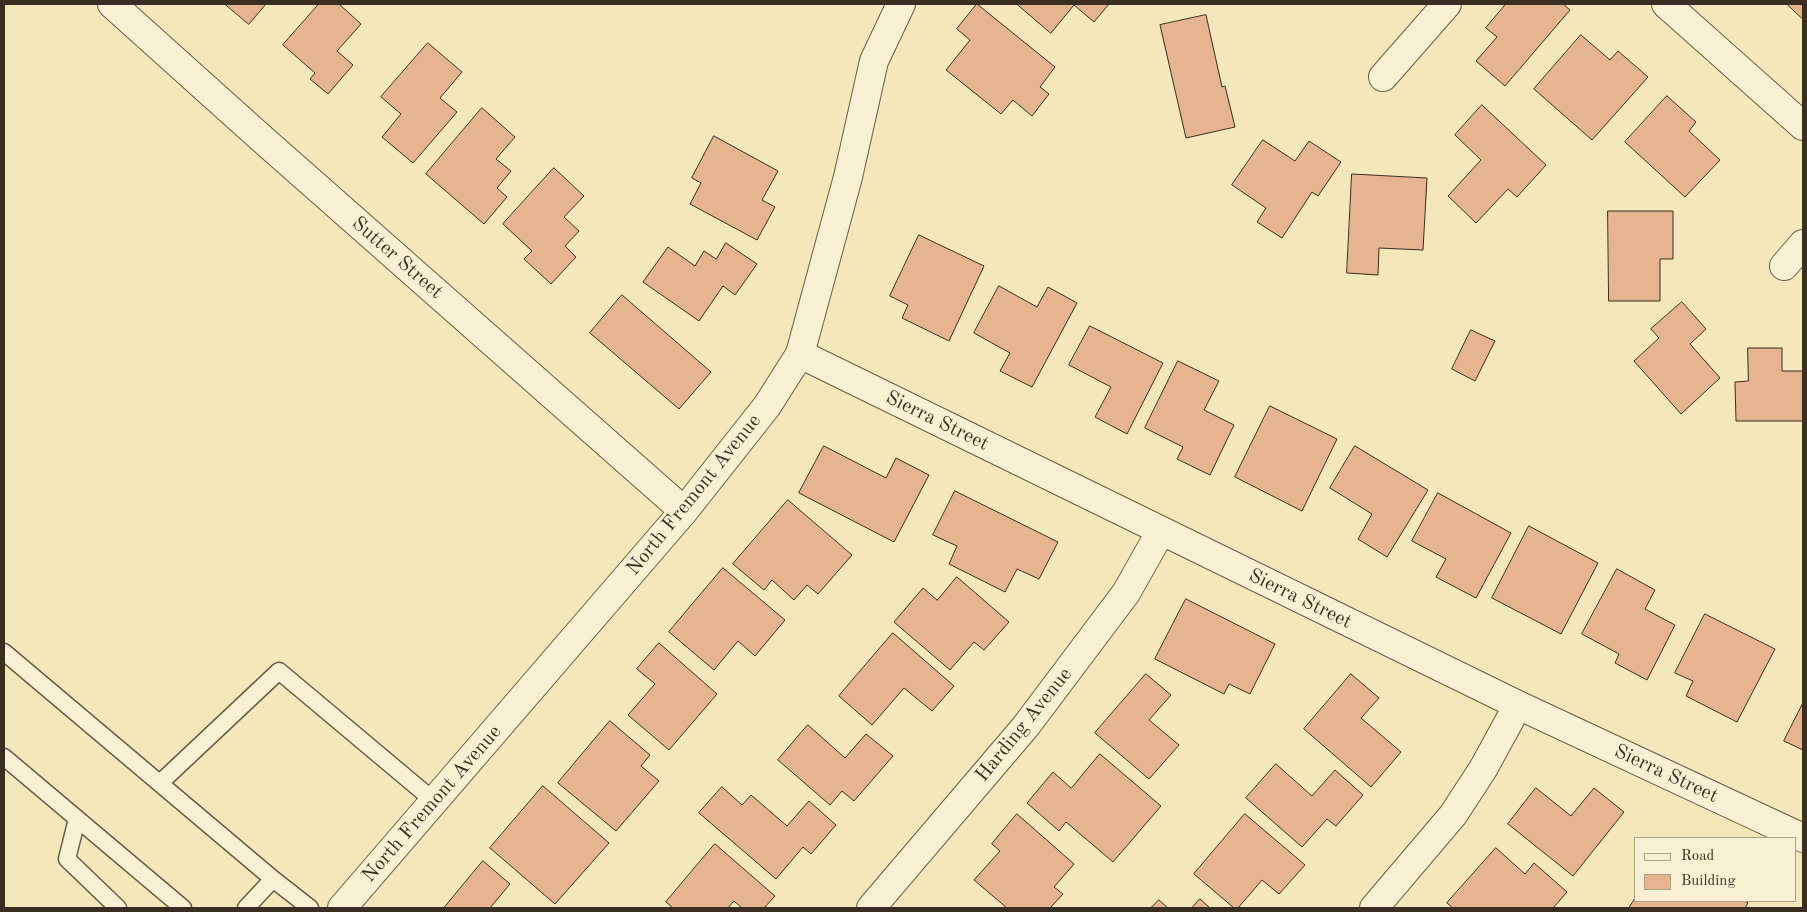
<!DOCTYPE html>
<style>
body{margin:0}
#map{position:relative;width:1807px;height:912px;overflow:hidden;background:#f4e8bb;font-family:"Old Standard TT",serif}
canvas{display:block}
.frame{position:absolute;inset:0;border:5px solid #392e21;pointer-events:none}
.legend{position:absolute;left:1634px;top:837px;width:162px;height:65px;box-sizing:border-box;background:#f8f0d3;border:1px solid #aca28c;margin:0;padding:6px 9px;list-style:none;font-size:15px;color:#392e21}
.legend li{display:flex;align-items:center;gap:10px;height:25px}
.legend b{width:25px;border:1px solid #aca28c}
</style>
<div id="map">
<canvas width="1807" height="912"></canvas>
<div class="frame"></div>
<ul class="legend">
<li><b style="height:6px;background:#f8f0d3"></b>Road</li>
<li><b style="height:14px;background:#e6b48f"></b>Building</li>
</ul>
</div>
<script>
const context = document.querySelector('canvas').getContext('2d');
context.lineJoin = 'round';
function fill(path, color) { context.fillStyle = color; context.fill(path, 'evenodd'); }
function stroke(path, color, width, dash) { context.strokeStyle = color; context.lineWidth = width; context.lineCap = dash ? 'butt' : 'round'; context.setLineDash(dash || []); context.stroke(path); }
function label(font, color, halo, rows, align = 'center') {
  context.font = font + ' "Old Standard TT",serif'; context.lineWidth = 5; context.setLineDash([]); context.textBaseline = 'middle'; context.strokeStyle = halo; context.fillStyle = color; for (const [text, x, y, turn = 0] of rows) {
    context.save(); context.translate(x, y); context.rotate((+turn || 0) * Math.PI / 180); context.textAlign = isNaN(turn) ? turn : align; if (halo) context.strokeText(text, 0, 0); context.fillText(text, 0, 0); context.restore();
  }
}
const building = new Path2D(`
 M 225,4 L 266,4 L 249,24 Z
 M 319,4 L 339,4 L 361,24 L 337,51 L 353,65 L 328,94 L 310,79 L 315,73 L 283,45 Z
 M 977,4 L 1055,67 L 1040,87 L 1049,94 L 1032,116 L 1013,100 L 1001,114 L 946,70 L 970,40 L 957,29 Z
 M 1017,4 L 1109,4 L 1094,22 L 1074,5 L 1051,33 Z
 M 1506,4 L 1563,4 L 1570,10 L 1505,86 L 1476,61 L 1497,37 L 1486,28 Z
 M 1787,4 L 1803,4 L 1803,19 Z
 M 1206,15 L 1222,87 L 1225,86 L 1235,127 L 1186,138 L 1160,25 Z
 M 1581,35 L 1610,60 L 1618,51 L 1648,77 L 1592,140 L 1534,89 Z
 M 428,43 L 462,72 L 440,98 L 457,112 L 413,163 L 382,137 L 401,114 L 381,97 Z
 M 1667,96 L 1696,122 L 1689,131 L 1720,160 L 1685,197 L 1625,142 Z
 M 1482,105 L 1546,165 L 1517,197 L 1508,189 L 1476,223 L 1448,196 L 1481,160 L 1455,135 Z
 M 482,108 L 515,137 L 496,159 L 511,171 L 497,188 L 507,197 L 484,224 L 426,174 Z
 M 714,136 L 778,171 L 762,200 L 775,207 L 757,240 L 690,204 L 701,183 L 692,178 Z
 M 1263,140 L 1295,161 L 1309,141 L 1341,162 L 1318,196 L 1312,192 L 1282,238 L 1257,222 L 1266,208 L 1232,185 Z
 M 554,168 L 584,196 L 564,217 L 579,231 L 565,246 L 576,257 L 551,284 L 524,259 L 532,251 L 503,224 Z
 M 1352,174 L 1427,178 L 1423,250 L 1379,248 L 1378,275 L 1347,273 Z
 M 1608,211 L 1673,211 L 1673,259 L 1660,259 L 1660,301 L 1609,301 Z
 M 919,235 L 984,266 L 949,341 L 902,318 L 908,305 L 890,296 Z
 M 726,243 L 757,264 L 735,295 L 723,286 L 699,321 L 643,282 L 668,247 L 695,266 L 704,251 L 716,259 Z
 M 999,286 L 1037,307 L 1048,287 L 1077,303 L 1032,387 L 1000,371 L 1010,353 L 974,333 Z
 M 622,295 L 711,372 L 679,409 L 590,333 Z
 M 1682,302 L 1706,329 L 1690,344 L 1720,378 L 1681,414 L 1634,361 L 1659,338 L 1651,329 Z
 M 1090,326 L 1163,363 L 1127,434 L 1095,417 L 1111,387 L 1069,365 Z
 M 1471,330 L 1495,341 L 1475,381 L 1452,369 Z
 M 1748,348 L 1782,348 L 1782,371 L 1803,371 L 1803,421 L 1736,421 L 1735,382 L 1748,381 Z
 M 1178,361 L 1219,381 L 1204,410 L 1234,425 L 1210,475 L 1177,459 L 1183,447 L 1145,428 Z
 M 1270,406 L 1337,439 L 1302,511 L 1235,477 Z
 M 824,446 L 886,478 L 896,458 L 929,475 L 894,542 L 799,493 Z
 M 1355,446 L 1428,490 L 1387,557 L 1358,539 L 1372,514 L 1330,488 Z
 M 955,491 L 1058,542 L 1039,579 L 1017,569 L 1005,592 L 949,564 L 957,546 L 933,535 Z
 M 1438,493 L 1511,533 L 1476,598 L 1436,577 L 1446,559 L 1412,541 Z
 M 788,500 L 852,555 L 818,594 L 807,585 L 794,600 L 772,580 L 764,590 L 733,564 Z
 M 1529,526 L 1598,563 L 1561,634 L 1492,598 Z
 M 723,568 L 785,620 L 755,656 L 738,641 L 714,670 L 669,632 Z
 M 1617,569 L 1655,590 L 1645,609 L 1675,625 L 1647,680 L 1615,663 L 1619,654 L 1582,634 Z
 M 957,577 L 1009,622 L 984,650 L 974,642 L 950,670 L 894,622 L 923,588 L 937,600 Z
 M 1186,599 L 1275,644 L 1250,694 L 1229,684 L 1224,694 L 1155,659 Z
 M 1705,614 L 1775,649 L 1737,722 L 1686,696 L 1693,681 L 1675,673 Z
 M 893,633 L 954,686 L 932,711 L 904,688 L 872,725 L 839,696 Z
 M 659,643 L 717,694 L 669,750 L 628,715 L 655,684 L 637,669 Z
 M 1146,674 L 1171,695 L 1149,720 L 1179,745 L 1149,779 L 1095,733 Z
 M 1351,674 L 1379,698 L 1361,718 L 1401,752 L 1371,787 L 1304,729 Z
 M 1803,703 L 1803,750 L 1784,741 Z
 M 610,721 L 650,755 L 641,766 L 659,781 L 616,831 L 558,783 Z
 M 808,725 L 845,758 L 866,734 L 893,756 L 854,801 L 842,791 L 830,805 L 778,760 Z
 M 1100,754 L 1161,806 L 1113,862 L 1066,822 L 1059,831 L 1027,803 L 1053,772 L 1071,788 Z
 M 1276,764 L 1312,796 L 1335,770 L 1363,795 L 1336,826 L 1327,819 L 1302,847 L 1246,798 Z
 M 543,786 L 609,843 L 555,904 L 490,848 Z
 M 722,787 L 742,805 L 751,795 L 787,826 L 809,801 L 836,825 L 811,854 L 803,847 L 776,879 L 699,813 Z
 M 1536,788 L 1571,816 L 1594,788 L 1624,812 L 1573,876 L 1508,824 Z
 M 1017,814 L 1074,864 L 1054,887 L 1063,894 L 1050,908 L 1007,908 L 974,880 L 1000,851 L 992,844 Z
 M 1245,814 L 1305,865 L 1279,894 L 1262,880 L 1238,908 L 1234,908 L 1194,874 Z
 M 715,844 L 775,896 L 764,908 L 742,908 L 734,901 L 728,908 L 673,908 L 666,902 Z
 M 1496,848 L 1525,874 L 1534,863 L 1567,892 L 1553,908 L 1453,908 L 1447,903 Z
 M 483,861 L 510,884 L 490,908 L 444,908 Z
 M 1636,897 L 1636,901 L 1744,901 L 1748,903 L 1745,908 L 1629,908 Z
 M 1200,899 L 1210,908 L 1192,908 Z
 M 1159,900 L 1168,908 L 1151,908 Z`);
fill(building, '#e6b48f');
stroke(building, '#392e21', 1);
const service = new Path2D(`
 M 4,652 L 273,879
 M 4,757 L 183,908
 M 160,783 L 279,671 L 434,801
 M 77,819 L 67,859 L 118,908
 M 246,908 L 273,879 L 310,908`);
const minor = new Path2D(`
 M 112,4 L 260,137 L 684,511
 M 1666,4 L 1803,126
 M 1383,77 L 1447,4
 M 1784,266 L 1803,244
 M 800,354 L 1518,705 L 1803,838
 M 342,908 L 684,511 L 767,406 L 800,354 L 848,177 L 874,61 L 901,4
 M 871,908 L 1026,726 L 1126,593 L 1161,531
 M 1374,908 L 1453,815 L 1483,769 L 1518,705`);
stroke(service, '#685c48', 19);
stroke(minor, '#685c48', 30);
stroke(service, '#f8f0d3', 16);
stroke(minor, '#f8f0d3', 28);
label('20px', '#392e21', '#f8f0d3', [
 ["Sutter Street",397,258,41],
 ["Sierra Street",937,421,26],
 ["North Fremont Avenue",694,495,-51],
 ["Sierra Street",1300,599,26],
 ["Harding Avenue",1024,725,-51],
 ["Sierra Street",1666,774,25],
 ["North Fremont Avenue",432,804,-49]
]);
</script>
